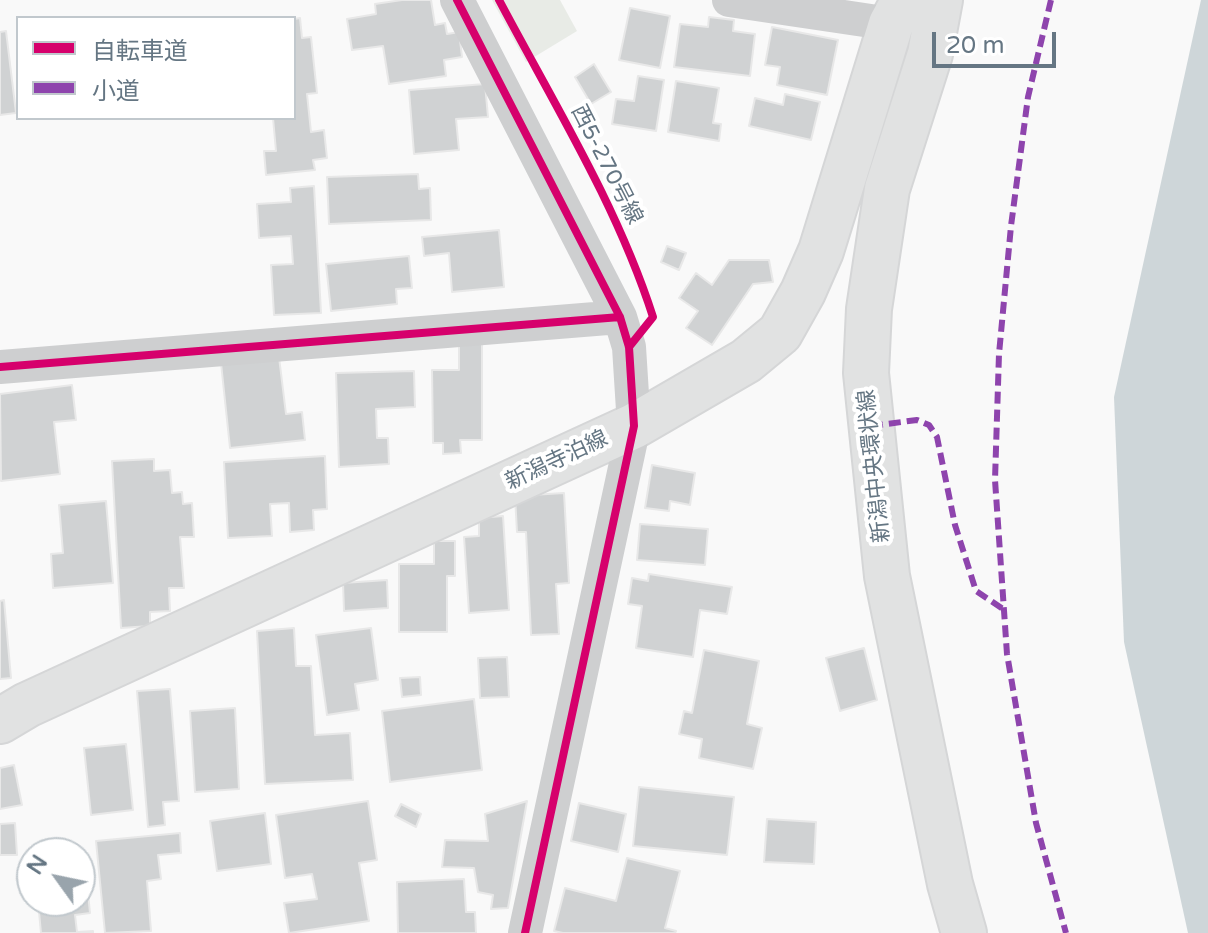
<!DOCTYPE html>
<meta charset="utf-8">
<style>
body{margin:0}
#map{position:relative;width:1208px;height:933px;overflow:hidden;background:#f9f9f9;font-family:"Varela Round","Noto Sans JP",sans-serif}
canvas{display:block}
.legend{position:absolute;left:16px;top:16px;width:280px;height:104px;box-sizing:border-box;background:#fff;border:2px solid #c1c8cd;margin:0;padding:10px 14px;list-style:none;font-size:24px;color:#657683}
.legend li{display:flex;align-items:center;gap:16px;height:40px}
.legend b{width:40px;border:2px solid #c1c8cd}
.north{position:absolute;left:16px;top:837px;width:80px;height:80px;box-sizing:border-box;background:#fff;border:2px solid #c1c8cd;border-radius:50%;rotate:303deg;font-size:22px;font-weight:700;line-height:32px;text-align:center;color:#657683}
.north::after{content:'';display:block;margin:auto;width:28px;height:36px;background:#99a4ac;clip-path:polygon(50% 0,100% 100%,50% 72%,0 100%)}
.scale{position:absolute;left:932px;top:32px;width:124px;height:36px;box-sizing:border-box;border:4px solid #657683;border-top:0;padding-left:10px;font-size:24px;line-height:28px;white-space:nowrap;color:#657683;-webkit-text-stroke:6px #fff;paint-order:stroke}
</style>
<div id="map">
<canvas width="1208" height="933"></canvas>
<ul class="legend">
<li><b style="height:10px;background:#d6006c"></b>自転車道</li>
<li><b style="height:10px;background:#8e44ad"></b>小道</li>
</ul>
<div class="north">N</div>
<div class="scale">20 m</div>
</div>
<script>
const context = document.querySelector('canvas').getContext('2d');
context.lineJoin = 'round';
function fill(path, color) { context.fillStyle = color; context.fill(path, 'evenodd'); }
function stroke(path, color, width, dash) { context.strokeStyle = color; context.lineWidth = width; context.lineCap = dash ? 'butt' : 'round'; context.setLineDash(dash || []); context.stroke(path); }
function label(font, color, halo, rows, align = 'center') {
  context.font = font + ' "Varela Round","Noto Sans JP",sans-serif'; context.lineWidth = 8; context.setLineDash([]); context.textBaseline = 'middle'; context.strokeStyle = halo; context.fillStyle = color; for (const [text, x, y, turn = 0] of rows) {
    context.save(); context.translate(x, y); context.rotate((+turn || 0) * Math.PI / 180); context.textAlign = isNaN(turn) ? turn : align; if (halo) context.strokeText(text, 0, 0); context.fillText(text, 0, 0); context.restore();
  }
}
fill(new Path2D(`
 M 492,0 L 560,0 L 577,31 L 526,62 Z`), '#e8ebe6');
fill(new Path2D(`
 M 1201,0 L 1208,0 L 1208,933 L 1188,933 L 1124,642 L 1114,397 Z`), '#ced6d9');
const building = new Path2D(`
 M 402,0 L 431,0 L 435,25 L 445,23 L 447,34 L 459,32 L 462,57 L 444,60 L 446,76 L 389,84 L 383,46 L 352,50 L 347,19 L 376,14 L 375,4 Z
 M 630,8 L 670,16 L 660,68 L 619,60 Z
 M 709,17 L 734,20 L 733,31 L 755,34 L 750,76 L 674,67 L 680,24 L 708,27 Z
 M 300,18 L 302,38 L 311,37 L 317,93 L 307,94 L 311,132 L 324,130 L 327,158 L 313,160 L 315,170 L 266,175 L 264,151 L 276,151 L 273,118 L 294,118 L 294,19 Z
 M 772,27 L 838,40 L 827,95 L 777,85 L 780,67 L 765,65 Z
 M 6,31 L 16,113 L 0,115 L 0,32 Z
 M 594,64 L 611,92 L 591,104 L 575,77 Z
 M 638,76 L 664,80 L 656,131 L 612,124 L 616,99 L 634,101 Z
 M 676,81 L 719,88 L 713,123 L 721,124 L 719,141 L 668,132 Z
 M 485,84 L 488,117 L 456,119 L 459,150 L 414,154 L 409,90 Z
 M 785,94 L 820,102 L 811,140 L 749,126 L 755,98 L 783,105 Z
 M 418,174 L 419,189 L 430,188 L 431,220 L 329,224 L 327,177 Z
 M 314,186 L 321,313 L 274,315 L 271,265 L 293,264 L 291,236 L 259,238 L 257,204 L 291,202 L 290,188 Z
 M 499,230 L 504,287 L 452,292 L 449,253 L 424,256 L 422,237 Z
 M 667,246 L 686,253 L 679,270 L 661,262 Z
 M 409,256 L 412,288 L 396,289 L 397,304 L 331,311 L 326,264 Z
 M 729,260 L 769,260 L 773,282 L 753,284 L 712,345 L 686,328 L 698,311 L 679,298 L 696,273 L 712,285 Z
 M 459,342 L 482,342 L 482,440 L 460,440 L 461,453 L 443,454 L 443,443 L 433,443 L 432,370 L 459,370 Z
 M 279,357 L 286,414 L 302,412 L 305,440 L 230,448 L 221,363 Z
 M 414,371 L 415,407 L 376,409 L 377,438 L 388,438 L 389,464 L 339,467 L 336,373 Z
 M 72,385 L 76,420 L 54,422 L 60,474 L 1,481 L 0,394 Z
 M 325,456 L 327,509 L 313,510 L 314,530 L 290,532 L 289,503 L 270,504 L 272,536 L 228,538 L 224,462 Z
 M 154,459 L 154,471 L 170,470 L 172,493 L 182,492 L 183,504 L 192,503 L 194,537 L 180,537 L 184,588 L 169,588 L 170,611 L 150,612 L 150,626 L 121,628 L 112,461 Z
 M 652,465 L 695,473 L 690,505 L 670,501 L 669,511 L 645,508 Z
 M 564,493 L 569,583 L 556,584 L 559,634 L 531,635 L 526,532 L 517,532 L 515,496 Z
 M 106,501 L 113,583 L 53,588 L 51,554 L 63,553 L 59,505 Z
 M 503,516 L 509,610 L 469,613 L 464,537 L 479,536 L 479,518 Z
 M 640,524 L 708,529 L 705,565 L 637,560 Z
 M 434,541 L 455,541 L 455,576 L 447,576 L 447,632 L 399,632 L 399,564 L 434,564 Z
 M 649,574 L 732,587 L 727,614 L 700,610 L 693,657 L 636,648 L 642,606 L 628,604 L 632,578 L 648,581 Z
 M 387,580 L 388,608 L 344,611 L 343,583 Z
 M 4,600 L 11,678 L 0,679 L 0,601 Z
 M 294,628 L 296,666 L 311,666 L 315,735 L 350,733 L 353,780 L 265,784 L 257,631 Z
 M 371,628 L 378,680 L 355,684 L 359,710 L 327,715 L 316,635 Z
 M 864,648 L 877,700 L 840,711 L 826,658 Z
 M 704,650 L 759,661 L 747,724 L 762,728 L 753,769 L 699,758 L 702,739 L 679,734 L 684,711 L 692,713 Z
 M 507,657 L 509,697 L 480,698 L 478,658 Z
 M 420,677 L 421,695 L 402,697 L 400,678 Z
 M 170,689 L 179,801 L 163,802 L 165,825 L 148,827 L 137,691 Z
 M 474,699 L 482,770 L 390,782 L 382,711 Z
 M 235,708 L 239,789 L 195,792 L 190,711 Z
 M 126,744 L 133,810 L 91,815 L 84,748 Z
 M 14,765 L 22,805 L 0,809 L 0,768 Z
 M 639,787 L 734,797 L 727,855 L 633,846 Z
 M 368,801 L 377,860 L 359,863 L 369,921 L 289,933 L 284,903 L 317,899 L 312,874 L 285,878 L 276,815 Z
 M 527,801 L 508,908 L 491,909 L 493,895 L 478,892 L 474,868 L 442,867 L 445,840 L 488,841 L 485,814 Z
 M 579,803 L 626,814 L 618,852 L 571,841 Z
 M 401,804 L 421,814 L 416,827 L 395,816 Z
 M 265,813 L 271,864 L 217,871 L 210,821 Z
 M 767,819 L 816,822 L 814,864 L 764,862 Z
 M 15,823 L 17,855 L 0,855 L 0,824 Z
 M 180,833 L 181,853 L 158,855 L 161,879 L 147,881 L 151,931 L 105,933 L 96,841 Z
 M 627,858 L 680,871 L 665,928 L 676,931 L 675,933 L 563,933 L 554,931 L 565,888 L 616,901 Z
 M 80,863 L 85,863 L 90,913 L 75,915 L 77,932 L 93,931 L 93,933 L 41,933 L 38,901 L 80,901 Z
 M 464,879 L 466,912 L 475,912 L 476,933 L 398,933 L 397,882 Z`);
fill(building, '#d0d2d3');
stroke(building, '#e8e8e8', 2);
const primary = new Path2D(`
 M 940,0 L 930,54 L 887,189 L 869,309 L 866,373 L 887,576 L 950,884 L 964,933
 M 0,721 L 27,705 L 634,426 L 746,361 L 780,333 L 803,292 L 821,251 L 891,24 L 904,0`);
stroke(primary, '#d5d6d7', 48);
stroke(new Path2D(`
 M 457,0 L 620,317 L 629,347 L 634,426 L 525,933
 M 729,0 L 891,24
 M 0,367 L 620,317`), '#cecfd0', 34);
stroke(primary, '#e1e2e2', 44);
stroke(new Path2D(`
 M 1051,0 L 1028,97 L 1011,226 L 999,354 L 995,480 L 1007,654 L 1036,823 L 1066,933
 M 871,426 L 917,420 L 929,425 L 937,437 L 955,525 L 976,591 L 1003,609`), '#8e44ad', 6, [12, 6]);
stroke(new Path2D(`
 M 457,0 L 620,317 L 629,347 L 634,426 L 525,933
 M 499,0 C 554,104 617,205 653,317 L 629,347
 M 0,367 L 620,317`), '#d6006c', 8);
label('22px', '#657683', '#fff', [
 ["西5-270号線",606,165,63],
 ["新潟寺泊線",557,461,-25],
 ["新潟中央環状線",875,466,-96]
]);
</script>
